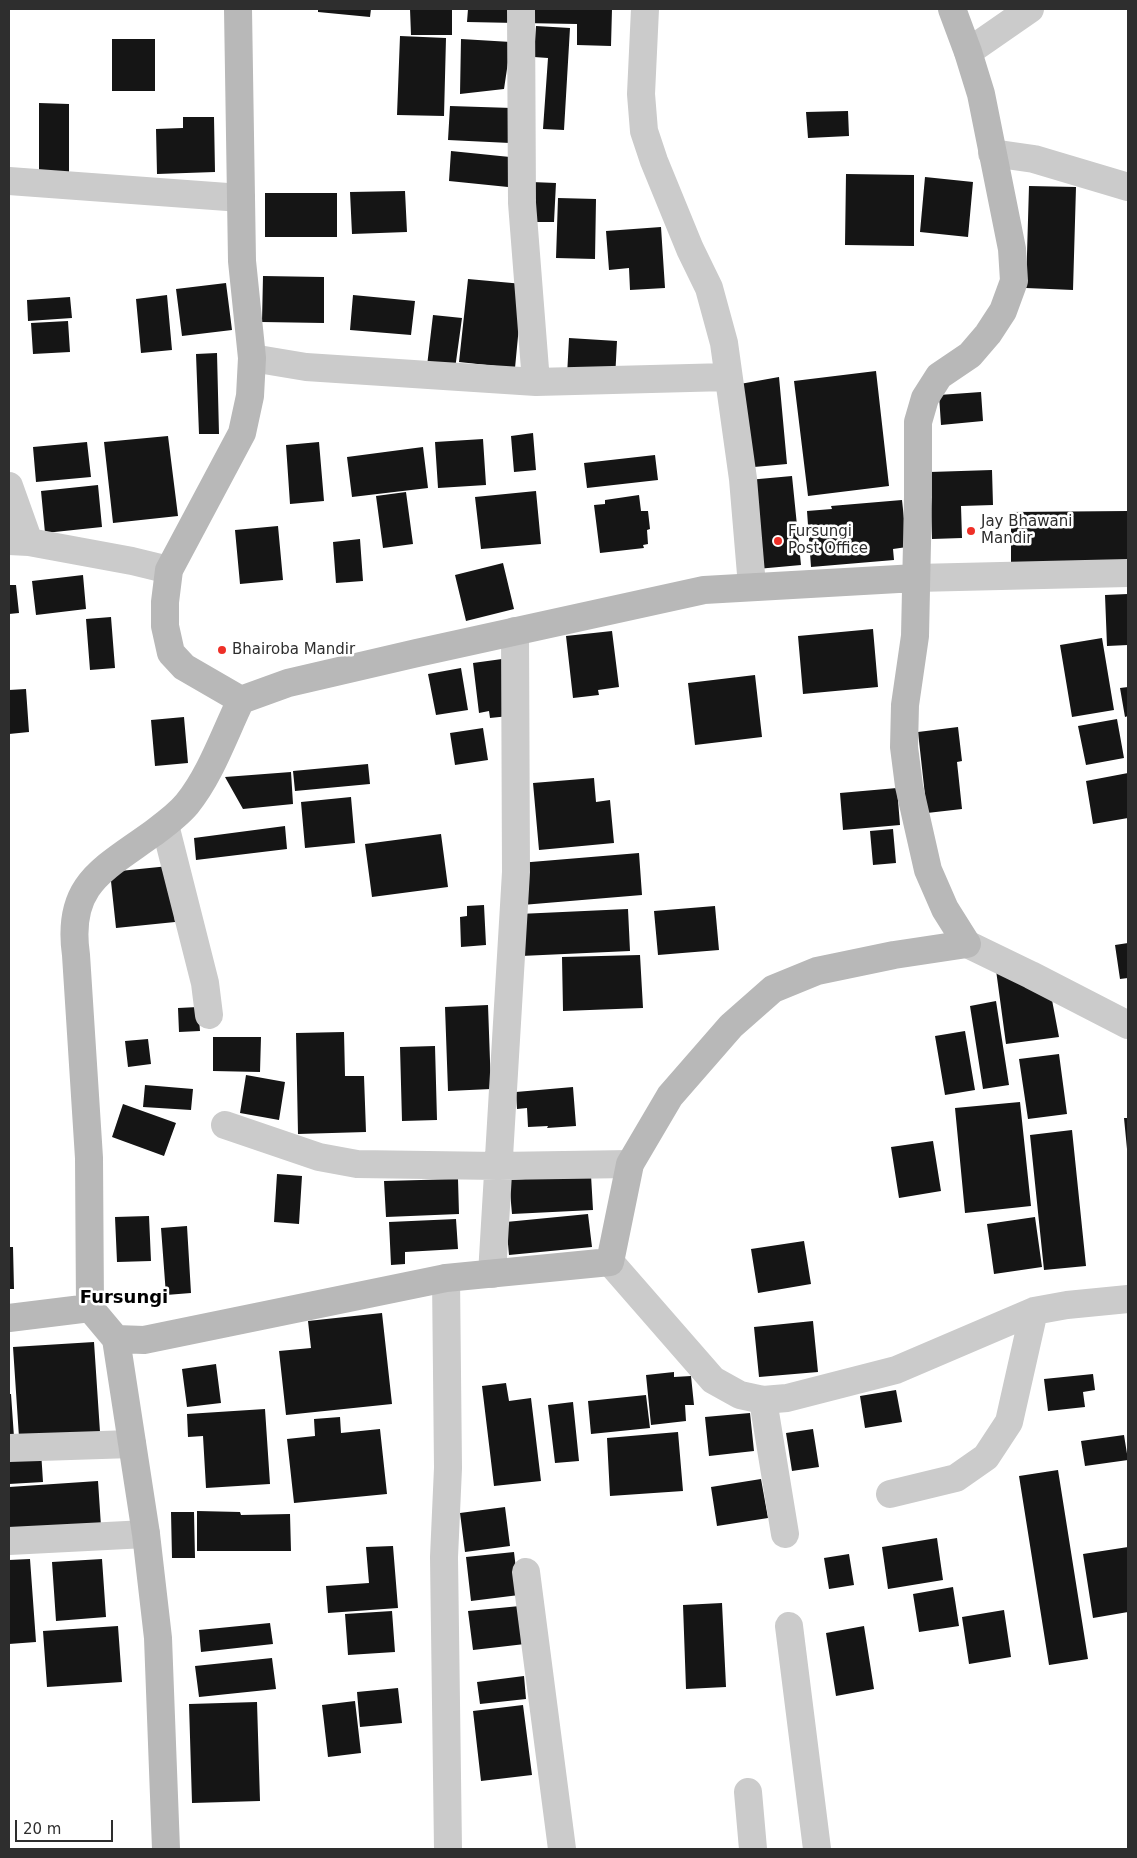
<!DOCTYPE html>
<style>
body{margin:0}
#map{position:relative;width:1137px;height:1858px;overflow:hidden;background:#fff;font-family:"DejaVu Sans",sans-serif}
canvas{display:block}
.frame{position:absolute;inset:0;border:10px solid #2e2e2e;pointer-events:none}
.scale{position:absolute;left:15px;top:1820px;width:98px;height:22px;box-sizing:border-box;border:2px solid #2e2e2e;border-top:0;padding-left:6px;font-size:15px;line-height:18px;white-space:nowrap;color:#2e2e2e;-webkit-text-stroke:4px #fff;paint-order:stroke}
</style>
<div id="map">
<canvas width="1137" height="1858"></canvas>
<div class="frame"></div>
<div class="scale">20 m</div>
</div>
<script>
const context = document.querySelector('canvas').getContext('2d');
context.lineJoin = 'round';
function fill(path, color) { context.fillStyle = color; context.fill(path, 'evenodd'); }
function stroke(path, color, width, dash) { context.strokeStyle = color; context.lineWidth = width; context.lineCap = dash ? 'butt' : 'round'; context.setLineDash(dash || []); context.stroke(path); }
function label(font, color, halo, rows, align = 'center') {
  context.font = font + ' "DejaVu Sans",sans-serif'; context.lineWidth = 5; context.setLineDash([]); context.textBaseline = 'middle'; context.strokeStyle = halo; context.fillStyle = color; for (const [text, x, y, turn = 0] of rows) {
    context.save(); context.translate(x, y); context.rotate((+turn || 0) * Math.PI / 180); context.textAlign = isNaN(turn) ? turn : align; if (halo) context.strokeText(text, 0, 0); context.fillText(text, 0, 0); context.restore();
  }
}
fill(new Path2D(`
 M 318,9 L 371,9 L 370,17 L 318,12 Z
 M 410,9 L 452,9 L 452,35 L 411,35 Z
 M 468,9 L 517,9 L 517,23 L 467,22 Z
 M 522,9 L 612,9 L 611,46 L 577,45 L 577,24 L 522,23 Z
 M 536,26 L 570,28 L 564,130 L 543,129 L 548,58 L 534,57 Z
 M 400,36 L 446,38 L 444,116 L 397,115 Z
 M 112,39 L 155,39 L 155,91 L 112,91 Z
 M 461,39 L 511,42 L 504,89 L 460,94 Z
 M 39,103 L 69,104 L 69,178 L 39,178 Z
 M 450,106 L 512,108 L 510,143 L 448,140 Z
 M 848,111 L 849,136 L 808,138 L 806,112 Z
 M 183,117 L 214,117 L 215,172 L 157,174 L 156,129 L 183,128 Z
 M 451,151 L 510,157 L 508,187 L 449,181 Z
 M 846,174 L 914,175 L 914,246 L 845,245 Z
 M 925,177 L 973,182 L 968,237 L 920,232 Z
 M 531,182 L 556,183 L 554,222 L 530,222 Z
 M 1029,186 L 1076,187 L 1073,290 L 1026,288 Z
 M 405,191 L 407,232 L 352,234 L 350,192 Z
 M 265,193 L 337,193 L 337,237 L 265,237 Z
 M 558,198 L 596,199 L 595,259 L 556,258 Z
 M 661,227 L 665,288 L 630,290 L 629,268 L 609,270 L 606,231 Z
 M 263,276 L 324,277 L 324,323 L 262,322 Z
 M 468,279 L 523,284 L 515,368 L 459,362 Z
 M 226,283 L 232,330 L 182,336 L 176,289 Z
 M 167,295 L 172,350 L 141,353 L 136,299 Z
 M 353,295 L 415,301 L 411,335 L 350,330 Z
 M 70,297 L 72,318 L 28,321 L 27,300 Z
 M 433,315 L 462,318 L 455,369 L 427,366 Z
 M 68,321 L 70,352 L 33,354 L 31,323 Z
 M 569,338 L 617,341 L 615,379 L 567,376 Z
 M 217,353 L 219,434 L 199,434 L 196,354 Z
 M 876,371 L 889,486 L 808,496 L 794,381 Z
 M 779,377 L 787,464 L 754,467 L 740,384 Z
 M 981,392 L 983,421 L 941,425 L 939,395 Z
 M 533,433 L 536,470 L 514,472 L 511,436 Z
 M 168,436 L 178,516 L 113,523 L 104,442 Z
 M 483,439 L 486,485 L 438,488 L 435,442 Z
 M 87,442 L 91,477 L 36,482 L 33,447 Z
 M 319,442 L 324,501 L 290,504 L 286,445 Z
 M 423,447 L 428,488 L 352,497 L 347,457 Z
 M 655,455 L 658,480 L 587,488 L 584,463 Z
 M 992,470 L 993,505 L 961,506 L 962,538 L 932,539 L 930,472 Z
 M 792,476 L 801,565 L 757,569 L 748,480 Z
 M 98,485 L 102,527 L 45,533 L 41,491 Z
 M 536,491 L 541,544 L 481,549 L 475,497 Z
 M 406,492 L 413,544 L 383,548 L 376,496 Z
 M 639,495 L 641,511 L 648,511 L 650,529 L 647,530 L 648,544 L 643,545 L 644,548 L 600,553 L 594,505 L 605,504 L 605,500 Z
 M 902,500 L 907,547 L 893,549 L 894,560 L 811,567 L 807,511 L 832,509 L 831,506 Z
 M 1128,511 L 1128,562 L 1011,563 L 1011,512 Z
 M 278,526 L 283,580 L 240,584 L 235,530 Z
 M 360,539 L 363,581 L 336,583 L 333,542 Z
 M 503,563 L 514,609 L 466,621 L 455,575 Z
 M 83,575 L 86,609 L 36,615 L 32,581 Z
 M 9,585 L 16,585 L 19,613 L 9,614 Z
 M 1128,594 L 1128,645 L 1107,646 L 1105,595 Z
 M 111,617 L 115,668 L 90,670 L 86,619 Z
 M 873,629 L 878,687 L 803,694 L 798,636 Z
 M 612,631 L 619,687 L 598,690 L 599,695 L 573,698 L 566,636 Z
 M 1102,638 L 1114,710 L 1072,717 L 1060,645 Z
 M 502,659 L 509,716 L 490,718 L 489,711 L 479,713 L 473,663 Z
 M 461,668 L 468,710 L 436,715 L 428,674 Z
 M 755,675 L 762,737 L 695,745 L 688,683 Z
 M 1128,687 L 1128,716 L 1125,717 L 1120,688 Z
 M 26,689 L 29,732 L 9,734 L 9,690 Z
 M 184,717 L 188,763 L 155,766 L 151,720 Z
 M 1117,719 L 1124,758 L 1086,765 L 1078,726 Z
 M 958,727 L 962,761 L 957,762 L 962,809 L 927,813 L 918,732 Z
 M 483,728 L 488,760 L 455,765 L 450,733 Z
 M 368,764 L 370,784 L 295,791 L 293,771 Z
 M 291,772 L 293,804 L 243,809 L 225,777 Z
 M 1128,773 L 1128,818 L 1093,824 L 1086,781 Z
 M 594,778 L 596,802 L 610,800 L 614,843 L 539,850 L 533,783 Z
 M 897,788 L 900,825 L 843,830 L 840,793 Z
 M 351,797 L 355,843 L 305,848 L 301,802 Z
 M 285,826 L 287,849 L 196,860 L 194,838 Z
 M 893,829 L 896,863 L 873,865 L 870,831 Z
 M 441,834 L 448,887 L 372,897 L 365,844 Z
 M 639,853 L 642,895 L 522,905 L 519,863 Z
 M 169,866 L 175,922 L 116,928 L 110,872 Z
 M 484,905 L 486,945 L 461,947 L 460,917 L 467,916 L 467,906 Z
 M 715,906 L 719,950 L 658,955 L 654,911 Z
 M 628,909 L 630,951 L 521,956 L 519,914 Z
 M 1128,943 L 1128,978 L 1120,979 L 1115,945 Z
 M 640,955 L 643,1008 L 563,1011 L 562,957 Z
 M 996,970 L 1052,1000 L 1059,1037 L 1006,1044 Z
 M 996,1001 L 1009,1085 L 983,1089 L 970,1006 Z
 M 488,1005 L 491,1089 L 448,1091 L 445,1007 Z
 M 198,1007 L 200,1031 L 179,1032 L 178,1008 Z
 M 965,1031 L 975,1090 L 945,1095 L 935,1036 Z
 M 344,1032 L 345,1076 L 364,1076 L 366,1132 L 298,1134 L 296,1033 Z
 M 213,1037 L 261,1037 L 260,1072 L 213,1071 Z
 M 148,1039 L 151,1064 L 128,1067 L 125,1041 Z
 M 435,1046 L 437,1120 L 402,1121 L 400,1047 Z
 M 1059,1054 L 1067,1114 L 1028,1119 L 1019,1059 Z
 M 246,1075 L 285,1082 L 279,1120 L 240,1113 Z
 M 145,1085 L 193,1089 L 191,1110 L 143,1107 Z
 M 573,1087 L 576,1126 L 547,1128 L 548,1126 L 528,1127 L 527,1108 L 517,1109 L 516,1092 Z
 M 1020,1102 L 1031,1206 L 965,1213 L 955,1108 Z
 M 123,1104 L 176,1123 L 164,1156 L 112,1137 Z
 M 1124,1118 L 1128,1118 L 1128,1149 L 1127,1149 Z
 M 1072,1130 L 1086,1266 L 1044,1270 L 1030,1135 Z
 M 933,1141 L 941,1191 L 899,1198 L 891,1147 Z
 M 277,1174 L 302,1176 L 299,1224 L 274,1222 Z
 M 591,1175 L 593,1210 L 512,1214 L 509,1180 Z
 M 458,1179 L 459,1214 L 386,1217 L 384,1181 Z
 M 588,1214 L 592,1247 L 509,1255 L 506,1222 Z
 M 149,1216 L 151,1261 L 117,1262 L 115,1217 Z
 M 1035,1217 L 1042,1267 L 994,1274 L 987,1224 Z
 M 456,1219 L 458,1249 L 405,1252 L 405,1264 L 391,1265 L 389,1222 Z
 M 187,1226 L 191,1293 L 166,1295 L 161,1228 Z
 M 804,1241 L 811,1284 L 758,1293 L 751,1249 Z
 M 9,1247 L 13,1247 L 14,1289 L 9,1289 Z
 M 382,1313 L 392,1404 L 286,1415 L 279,1351 L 311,1348 L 308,1321 Z
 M 813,1321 L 818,1372 L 759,1377 L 754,1327 Z
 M 94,1342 L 100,1432 L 19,1437 L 13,1347 Z
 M 216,1364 L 221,1403 L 187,1407 L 182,1369 Z
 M 674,1372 L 674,1377 L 691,1376 L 694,1405 L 685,1405 L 686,1421 L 651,1425 L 646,1375 Z
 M 1093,1374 L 1095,1390 L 1083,1392 L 1085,1407 L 1048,1411 L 1044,1379 Z
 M 506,1383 L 509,1401 L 531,1398 L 541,1481 L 494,1486 L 482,1386 Z
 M 896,1390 L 902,1422 L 865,1428 L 860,1396 Z
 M 9,1394 L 11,1394 L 14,1437 L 9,1438 Z
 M 646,1395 L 650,1428 L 591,1434 L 588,1401 Z
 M 573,1402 L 579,1461 L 555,1463 L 548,1405 Z
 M 265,1409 L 270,1484 L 206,1488 L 203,1436 L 188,1437 L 187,1414 Z
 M 750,1413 L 754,1451 L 709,1456 L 705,1417 Z
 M 340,1417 L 341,1433 L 380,1429 L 387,1494 L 294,1503 L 287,1439 L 315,1436 L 314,1419 Z
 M 813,1429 L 819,1467 L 792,1471 L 786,1433 Z
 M 678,1432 L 683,1491 L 610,1496 L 607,1438 Z
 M 1124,1435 L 1128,1460 L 1085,1466 L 1081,1441 Z
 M 41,1451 L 43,1482 L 9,1484 L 9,1453 Z
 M 1058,1470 L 1088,1659 L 1049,1665 L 1019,1476 Z
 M 761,1479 L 768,1518 L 717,1526 L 711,1487 Z
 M 98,1481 L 101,1526 L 9,1532 L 9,1487 Z
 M 505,1507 L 510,1546 L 465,1552 L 460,1513 Z
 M 197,1511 L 240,1512 L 241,1515 L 290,1514 L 291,1551 L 197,1551 Z
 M 171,1512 L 194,1512 L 195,1558 L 172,1558 Z
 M 937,1538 L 943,1580 L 888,1589 L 882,1547 Z
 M 393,1546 L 398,1608 L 328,1613 L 326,1586 L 369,1583 L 366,1547 Z
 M 1128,1547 L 1128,1612 L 1093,1618 L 1083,1554 Z
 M 514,1552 L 519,1595 L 471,1601 L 466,1557 Z
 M 849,1554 L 854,1585 L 829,1589 L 824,1558 Z
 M 30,1559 L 36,1642 L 9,1644 L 9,1560 Z
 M 102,1559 L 106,1617 L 56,1621 L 52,1562 Z
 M 953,1587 L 959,1626 L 919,1632 L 913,1594 Z
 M 722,1603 L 726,1687 L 686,1689 L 683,1605 Z
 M 520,1606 L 525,1644 L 473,1650 L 468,1611 Z
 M 1004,1610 L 1011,1657 L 969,1664 L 962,1617 Z
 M 392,1611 L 395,1652 L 348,1655 L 345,1614 Z
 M 270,1623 L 273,1644 L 201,1652 L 199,1630 Z
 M 118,1626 L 122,1682 L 47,1687 L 43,1631 Z
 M 864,1626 L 874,1689 L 836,1696 L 826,1633 Z
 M 272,1658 L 276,1689 L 199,1697 L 195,1666 Z
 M 524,1676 L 526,1699 L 480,1704 L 477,1682 Z
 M 398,1688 L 402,1723 L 360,1727 L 357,1692 Z
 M 355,1701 L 361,1753 L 328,1757 L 322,1705 Z
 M 257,1702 L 260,1801 L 192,1803 L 189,1704 Z
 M 523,1705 L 532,1775 L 481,1781 L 473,1711 Z`), '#151515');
stroke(new Path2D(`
 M 521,9 L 522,203 L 536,382
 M 645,9 L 641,94 L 644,131 L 654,161 L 690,249 L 709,288 L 724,343 L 743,479 L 752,586
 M 968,52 L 1030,9
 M 992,153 L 1034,159 L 1128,187
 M 9,181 L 241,198
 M 252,358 L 306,367 L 536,382 L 728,377
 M 9,486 L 29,542
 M 9,541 L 29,542 L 132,561 L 169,570
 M 916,578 L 1128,573
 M 165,825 L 205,983 L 209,1015
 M 967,944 L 1031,975 L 1128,1025
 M 225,1125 L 319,1157 L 357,1164 L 498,1166 L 630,1164
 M 610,1262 L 713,1380 L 740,1395 L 763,1400 L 787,1398 L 896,1370 L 1034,1311 L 1067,1305 L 1128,1299
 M 492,1274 L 516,872 L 515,631
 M 446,1278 L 448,1468 L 444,1557 L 448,1849
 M 763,1400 L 785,1534
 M 9,1448 L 132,1444
 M 890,1494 L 956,1478 L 986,1457 L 1009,1422 L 1034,1311
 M 9,1541 L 146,1534
 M 526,1572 L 562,1849
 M 789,1626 L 817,1849
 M 748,1792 L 753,1849`), '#cbcbcb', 28);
stroke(new Path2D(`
 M 238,9 L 242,261 L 252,358 L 250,396 L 242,433 L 169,570 L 165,602 L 165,626 L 171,653 L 184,667 L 241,700
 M 90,1308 L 89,1158 L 76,955 C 66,885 102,870 152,834 C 164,825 177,816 187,804 C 211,774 224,735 241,700 L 288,683 L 417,653 L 704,590 L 916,578
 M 9,1318 L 90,1308 L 116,1339
 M 116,1339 L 144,1340 L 446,1278 L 610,1262 L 630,1164 L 670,1096 L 731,1026 L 773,989 L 817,971 L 894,955 L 967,944 L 945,909 L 928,870 L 909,786 L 904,747 L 905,705 L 915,636 L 918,497 L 918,422 L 925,398 L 939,376 L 970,355 L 988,334 L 1003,311 L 1014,281 L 1012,249 L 981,94 L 968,52 L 952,9
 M 116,1339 L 146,1534 L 158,1638 L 166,1849`), '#b8b8b8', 28);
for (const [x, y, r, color] of [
 [971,531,5,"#ee2f27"],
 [778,541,5,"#ee2f27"],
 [222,650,5,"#ee2f27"]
]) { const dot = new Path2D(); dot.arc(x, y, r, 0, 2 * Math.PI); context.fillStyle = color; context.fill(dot); stroke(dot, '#fff', 2); }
label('15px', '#2e2e2e', '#fff', [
 ["Jay Bhawani",981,522],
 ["Mandir",981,539],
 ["Fursungi",788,532],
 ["Post Office",788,549],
 ["Bhairoba Mandir",232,650]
], 'left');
label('bold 18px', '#000', '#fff', [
 ["Fursungi",124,1298]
]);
</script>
